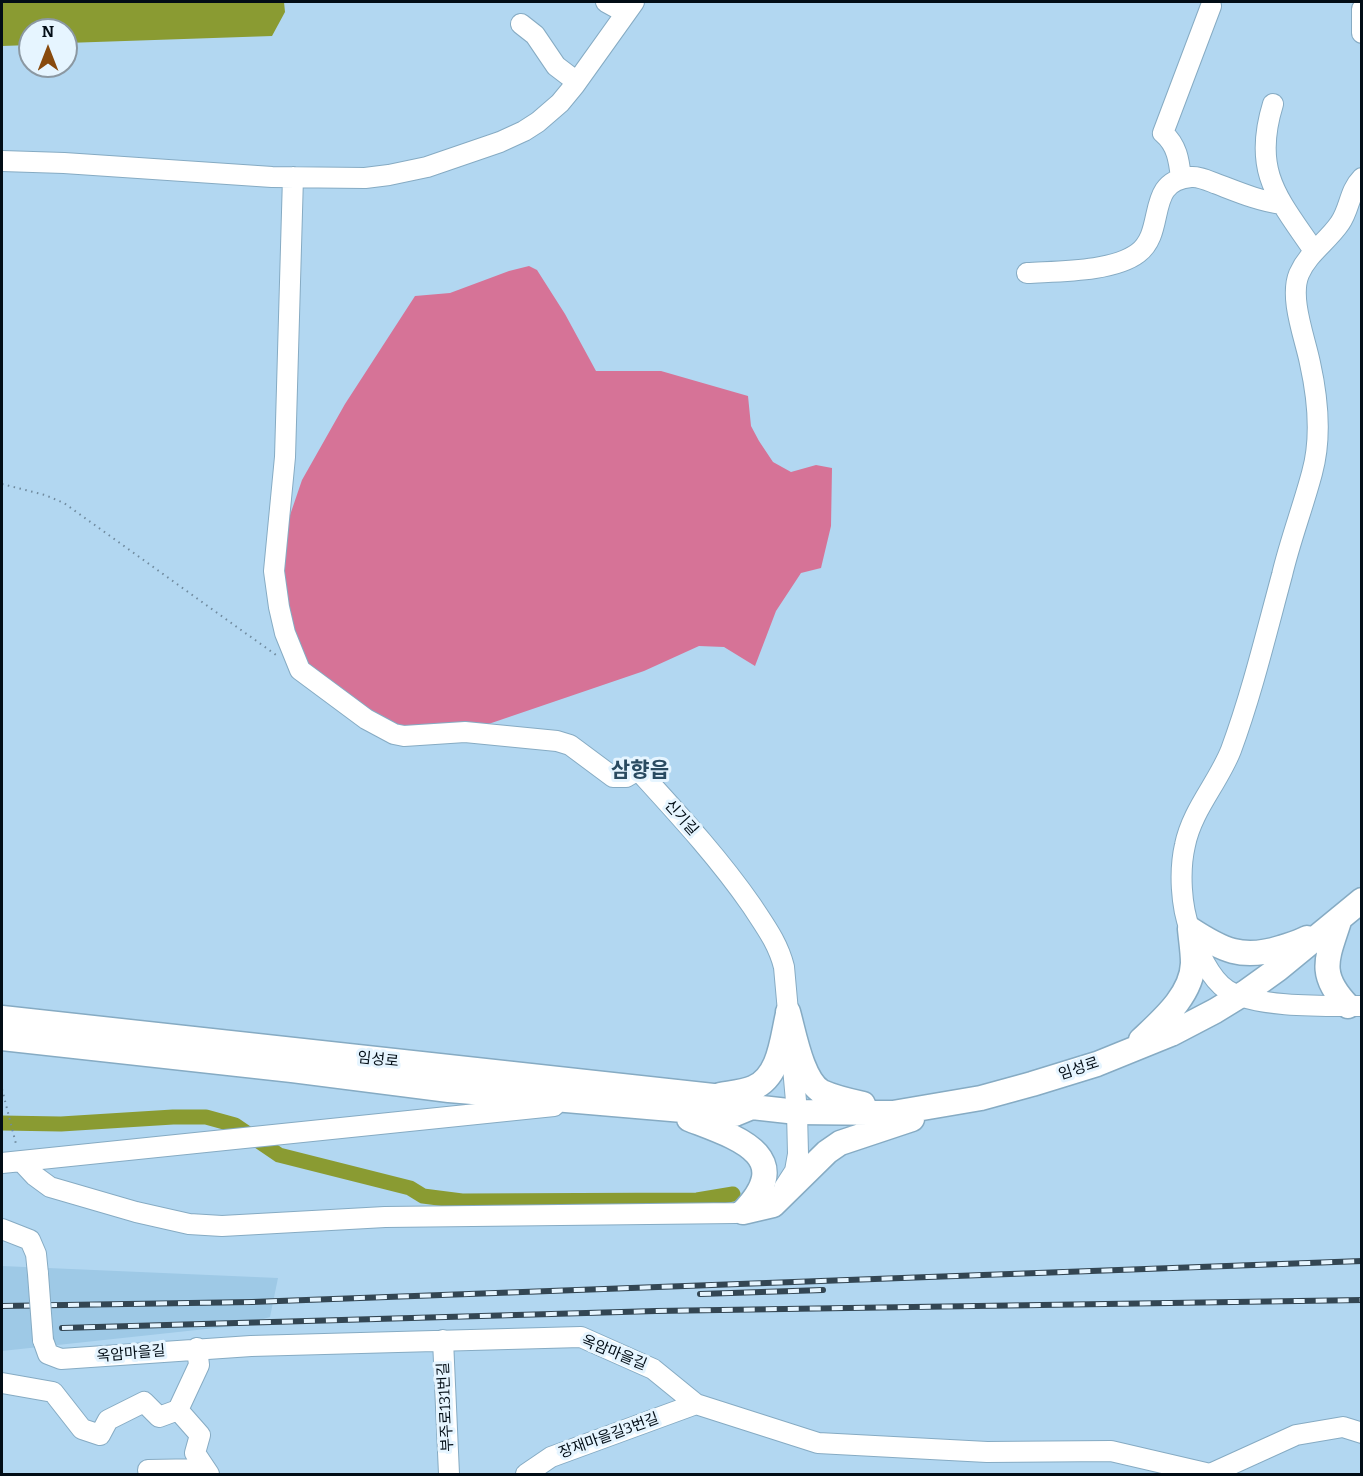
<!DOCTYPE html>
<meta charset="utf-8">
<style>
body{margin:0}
#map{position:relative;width:1363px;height:1476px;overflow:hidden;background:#b2d7f1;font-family:Bitter,serif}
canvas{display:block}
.frame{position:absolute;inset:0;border:3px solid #020d16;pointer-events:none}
.north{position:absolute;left:18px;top:18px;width:60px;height:60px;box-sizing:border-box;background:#e6f5ff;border:2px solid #8b98a2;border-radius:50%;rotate:0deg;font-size:16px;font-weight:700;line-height:24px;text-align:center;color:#020d16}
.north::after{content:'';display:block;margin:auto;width:21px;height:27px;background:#884a0d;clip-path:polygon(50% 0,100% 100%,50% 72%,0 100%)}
</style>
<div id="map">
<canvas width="1363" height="1476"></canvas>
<div class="frame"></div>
<div class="north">N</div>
</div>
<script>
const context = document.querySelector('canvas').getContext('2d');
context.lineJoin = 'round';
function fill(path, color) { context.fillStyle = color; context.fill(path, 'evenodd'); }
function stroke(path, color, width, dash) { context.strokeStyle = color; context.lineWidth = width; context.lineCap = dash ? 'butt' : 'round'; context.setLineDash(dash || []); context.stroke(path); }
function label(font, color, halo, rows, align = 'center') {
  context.font = font + ' Bitter,"Noto Sans KR",serif'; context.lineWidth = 6; context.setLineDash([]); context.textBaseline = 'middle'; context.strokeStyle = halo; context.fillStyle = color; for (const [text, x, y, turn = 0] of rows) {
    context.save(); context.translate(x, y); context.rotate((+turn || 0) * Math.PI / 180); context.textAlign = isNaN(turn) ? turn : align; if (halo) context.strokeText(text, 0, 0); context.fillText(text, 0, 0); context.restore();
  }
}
fill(new Path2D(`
 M 2,1266 L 278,1278 L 270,1317 L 243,1325 L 2,1351 Z`), '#9ec9e6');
fill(new Path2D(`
 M 529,266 L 537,270 L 565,314 L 596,371 L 661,371 L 748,396 L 751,426 L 759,441 L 773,462 L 791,472 L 816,465 L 832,468 L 831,526 L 821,568 L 801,573 L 776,611 L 755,666 L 724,647 L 699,646 L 644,671 L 465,732 L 385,729 L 293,652 L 279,607 L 288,521 L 302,480 L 345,404 L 415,296 L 450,293 L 509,271 Z`), '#d67397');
fill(new Path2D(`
 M 2,2 L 284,2 L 285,12 L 272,36 L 66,43 L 66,30 L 30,30 L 30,45 L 2,46 Z`), '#8a9b32');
stroke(new Path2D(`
 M 2,1123 L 61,1124 L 173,1117 L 206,1117 L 235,1125 L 279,1155 L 410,1188 L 423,1196 L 462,1201 L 697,1200 L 733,1194`), '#8a9b32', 15);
const minor = new Path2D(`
 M 606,2 L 626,13
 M 1362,9 L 1362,33
 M 521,24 L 535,35 L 556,66 L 577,82
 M 1273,104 C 1252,172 1278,198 1314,251
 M 2,161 L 64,163 L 272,177 L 365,178 L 389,175 L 427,167 L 500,142 L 524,131 L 538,122 L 560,103 L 574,86 L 634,2
 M 293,177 L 285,457 L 274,571 L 279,607 L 285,633 L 300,670 L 366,719 L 394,734 L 404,736 L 465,732 L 557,741 L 570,745 L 613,777 L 626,777 L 638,770 C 678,814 718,857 752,906 C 765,926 778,943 784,967 L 797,1112 L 798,1154 L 795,1171 L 784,1188
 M 1181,178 C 1179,160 1177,145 1163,133 L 1211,6
 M 1362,178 C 1349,191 1350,209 1340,223 C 1328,241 1308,253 1299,274 C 1289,298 1305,338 1310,363 C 1318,399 1322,437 1312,473 C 1303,507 1290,541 1282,575 C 1266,634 1252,693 1231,750 C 1218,783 1192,810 1185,845 C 1179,871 1181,906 1190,930 C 1198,950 1209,978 1227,990 C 1255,1008 1327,1006 1362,1006
 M 1027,273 C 1058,271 1113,272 1138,253 C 1167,231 1144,181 1191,177 C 1199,176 1209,181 1217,184 C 1238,192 1259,201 1282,204
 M 21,1161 L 35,1176 L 50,1187 L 136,1212 L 189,1224 L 222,1226 L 385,1217 L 736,1213 L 755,1207
 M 2,1163 L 554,1106
 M 2,1229 L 30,1240 L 36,1254 L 38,1274
 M 43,1340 L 48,1354 L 61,1359 L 251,1346 L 581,1337 L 653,1369 L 696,1404 L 818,1443 L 987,1452 L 1111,1451 L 1210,1474
 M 443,1340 L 449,1474
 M 2,1383 L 53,1392 L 82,1429 L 100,1435 L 108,1420 L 144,1402 L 159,1417 L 178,1410 L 199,1365 L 197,1348
 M 178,1410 L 200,1435 L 195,1453 L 209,1474
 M 148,1470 L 204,1469
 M 526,1474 L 551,1457 L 696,1404
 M 1210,1474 L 1296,1435 L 1343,1427 L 1362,1433`);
const major = new Path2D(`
 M 1340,918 C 1328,957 1316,973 1348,1006
 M 1190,929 C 1222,950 1242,960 1280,948 C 1289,945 1298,943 1307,938
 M 788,1012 C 794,1033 802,1081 822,1092 C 835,1098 849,1101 863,1104
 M 2,1018 L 713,1096 L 734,1098 L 752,1107 L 797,1112 L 893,1113 L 981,1098 L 1032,1084 L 1097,1064 L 1171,1034 L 1215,1011 L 1246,992 L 1278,969 L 1362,900
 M 2,1038 L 292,1070 L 449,1090 L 718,1113 L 735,1114 L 752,1107
 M 1141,1040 C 1162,1020 1192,995 1193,963 C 1193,952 1191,940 1190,929
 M 720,1095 C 731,1093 743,1092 753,1088 C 780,1077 782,1039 788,1014
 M 689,1119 C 735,1137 798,1155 743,1212
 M 743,1212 L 773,1205 L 827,1152 L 840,1143 L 912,1119`);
stroke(minor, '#86abc3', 22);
stroke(major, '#86abc3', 27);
stroke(new Path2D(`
 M 2,484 L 45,495 L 64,503 L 276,655
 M 2,1089 L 16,1144`), '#708b9f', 2, [1.5, 4.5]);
stroke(minor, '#fff', 20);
stroke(major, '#fff', 24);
const rail = new Path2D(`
 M 700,1294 L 823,1290
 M 2,1306 L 252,1302 L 1362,1261
 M 62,1328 L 656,1311 L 1362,1300`);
stroke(rail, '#334653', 6);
stroke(rail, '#e6f5ff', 4, [11]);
const minorBridge = new Path2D(`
 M 38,1274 L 43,1340`);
stroke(minorBridge, '#86abc3', 22, []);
stroke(minorBridge, '#fff', 20);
label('15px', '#020d16', '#e6f5ff', [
 ["신기길",681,818,48],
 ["임성로",378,1060,6],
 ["임성로",1079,1069,-18],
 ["옥암마을길",614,1353,22],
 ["옥암마을길",131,1354,-5],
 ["부주로131번길",446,1407,-93],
 ["장재마을길3번길",609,1436,-20]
]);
label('bold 21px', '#294a60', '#e6f5ff', [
 ["삼향읍",640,771]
]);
</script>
